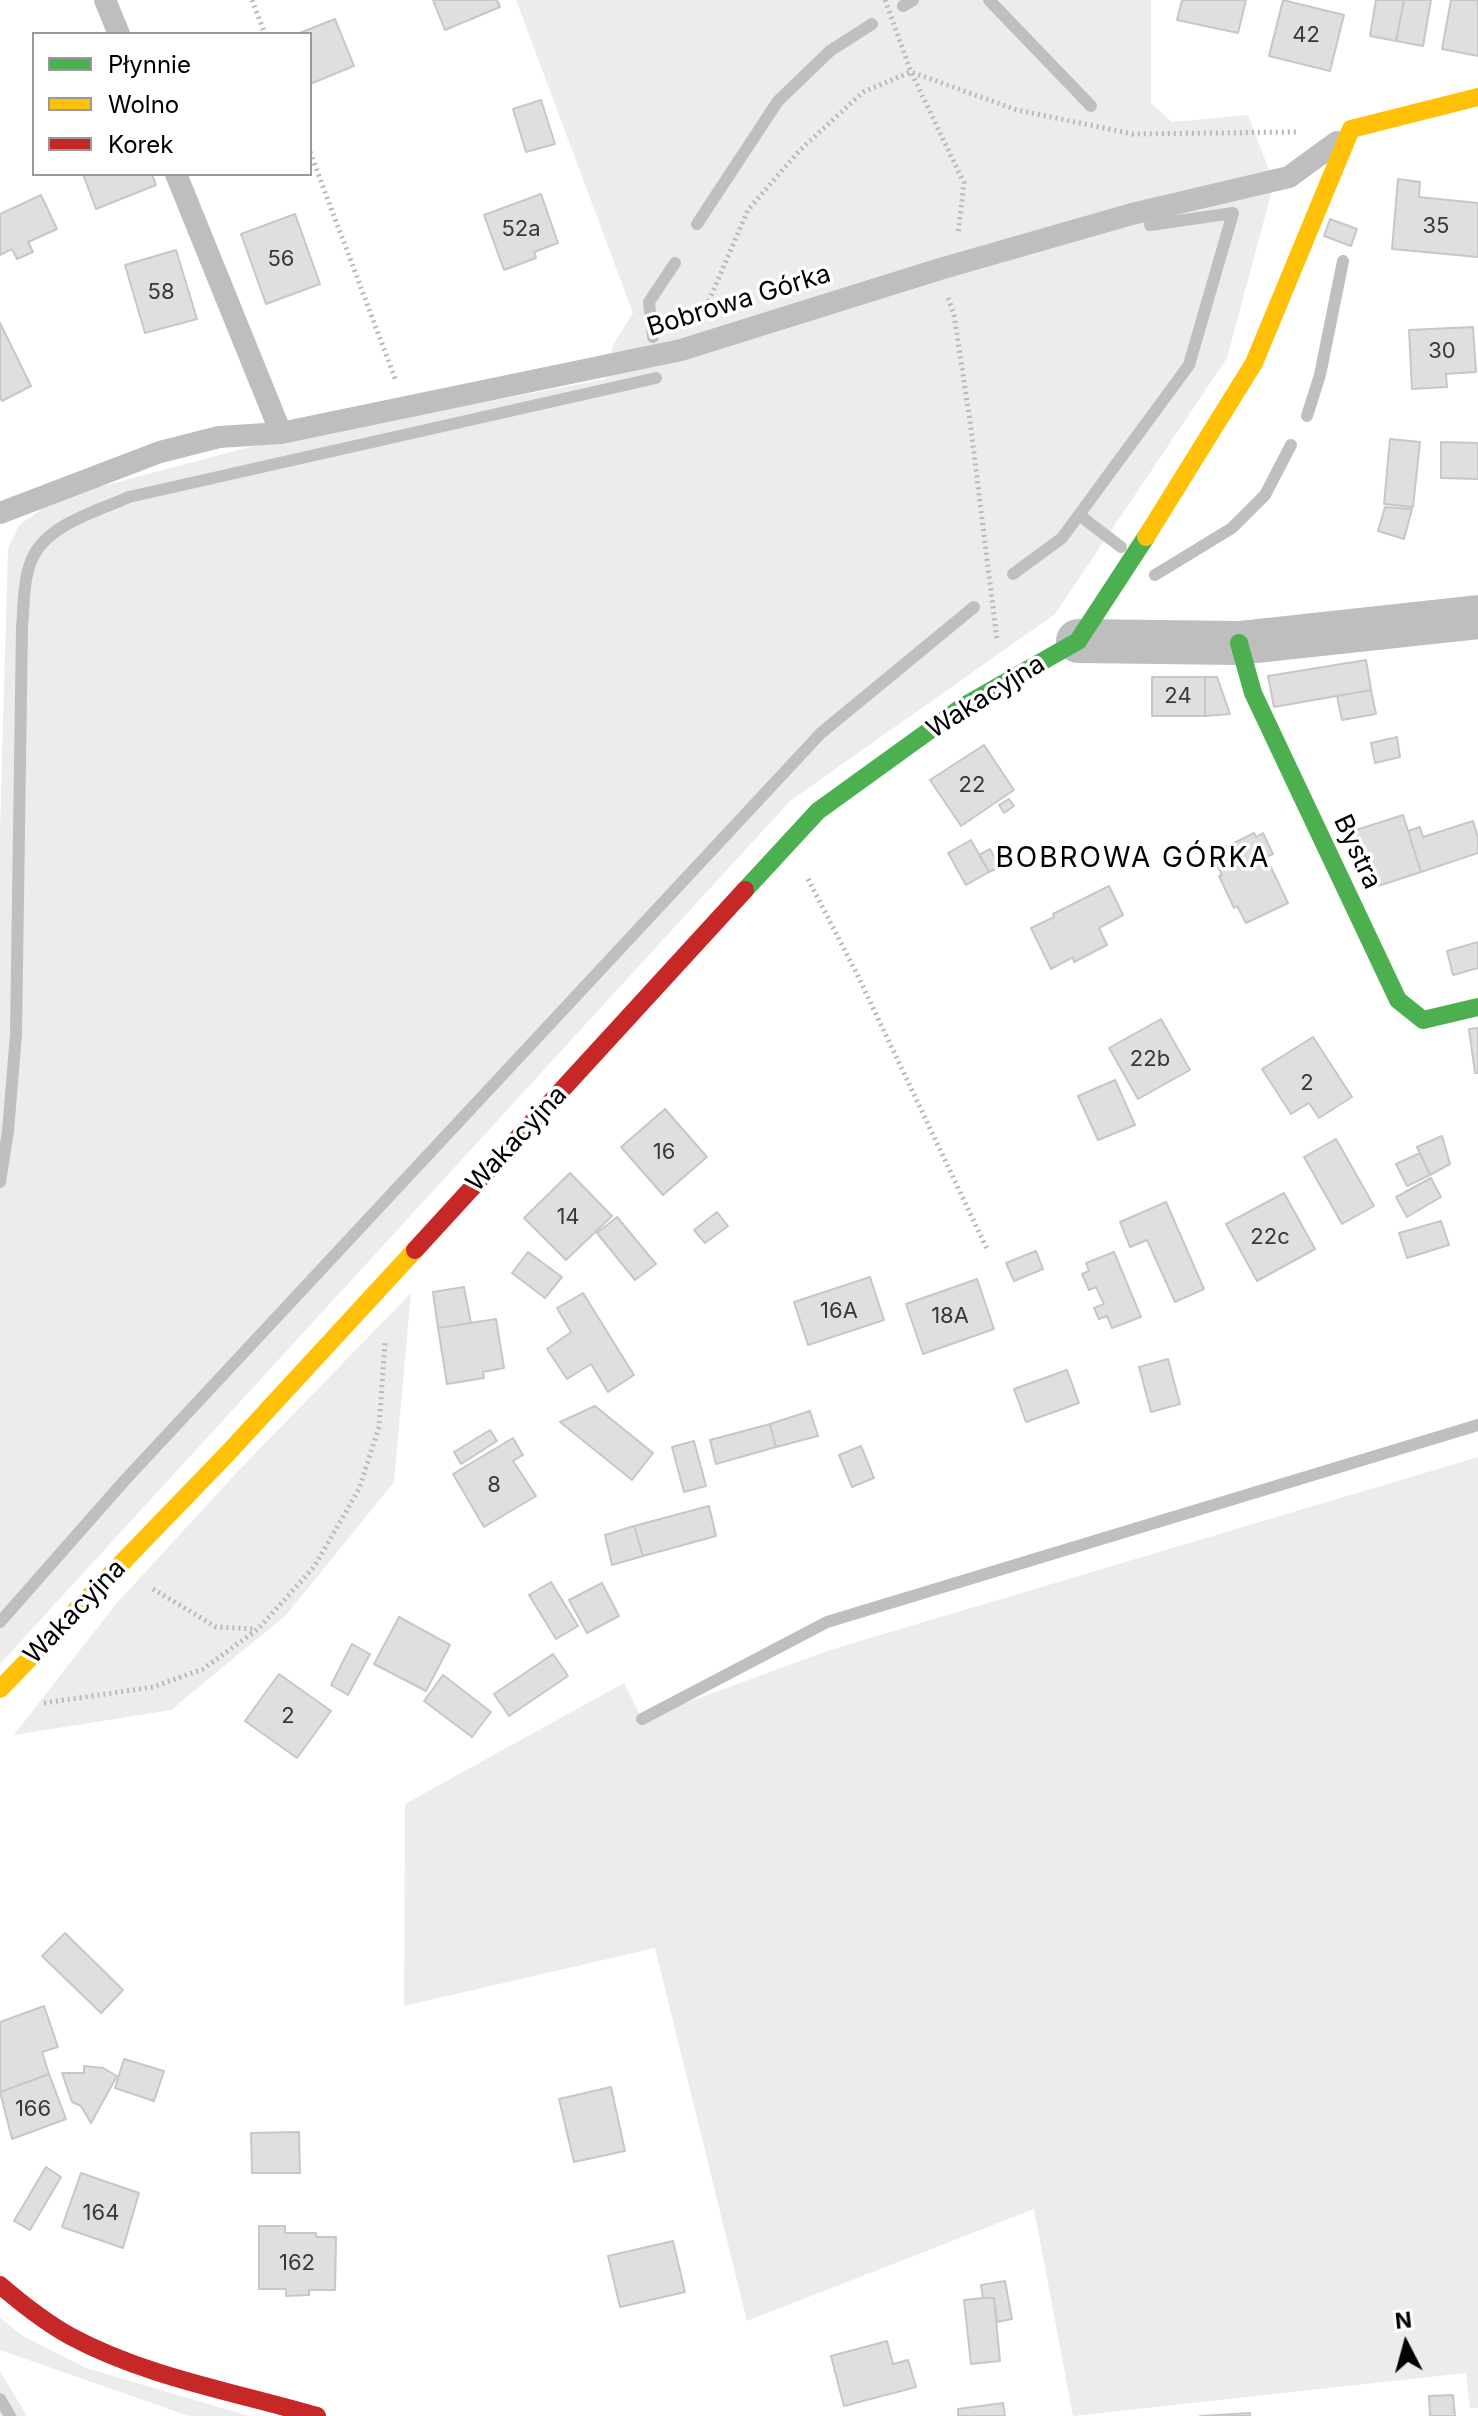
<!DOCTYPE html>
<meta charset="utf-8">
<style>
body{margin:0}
#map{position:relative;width:1478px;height:2416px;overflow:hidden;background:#fff;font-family:Inter,sans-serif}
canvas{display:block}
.legend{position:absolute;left:32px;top:32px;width:280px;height:144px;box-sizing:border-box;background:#fff;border:2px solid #999;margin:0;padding:10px 14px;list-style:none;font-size:24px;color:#000}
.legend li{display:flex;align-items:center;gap:16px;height:40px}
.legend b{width:40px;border:2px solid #999}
.north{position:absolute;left:1366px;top:2304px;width:80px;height:80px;-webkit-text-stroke:6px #fff;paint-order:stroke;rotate:354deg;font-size:22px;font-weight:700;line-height:32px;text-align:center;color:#000}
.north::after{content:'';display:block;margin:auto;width:28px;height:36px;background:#000;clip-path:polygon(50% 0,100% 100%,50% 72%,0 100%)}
</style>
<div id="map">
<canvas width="1478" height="2416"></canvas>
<ul class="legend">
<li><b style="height:10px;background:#4caf50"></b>Płynnie</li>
<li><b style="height:10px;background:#ffc107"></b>Wolno</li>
<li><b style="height:10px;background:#c62828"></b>Korek</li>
</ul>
<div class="north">N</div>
</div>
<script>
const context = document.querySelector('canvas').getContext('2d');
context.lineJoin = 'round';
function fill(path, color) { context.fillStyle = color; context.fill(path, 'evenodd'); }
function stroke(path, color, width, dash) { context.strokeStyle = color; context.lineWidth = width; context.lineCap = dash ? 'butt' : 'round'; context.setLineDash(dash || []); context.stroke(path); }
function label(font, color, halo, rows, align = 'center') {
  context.font = font + ' Inter,sans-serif'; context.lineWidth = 7; context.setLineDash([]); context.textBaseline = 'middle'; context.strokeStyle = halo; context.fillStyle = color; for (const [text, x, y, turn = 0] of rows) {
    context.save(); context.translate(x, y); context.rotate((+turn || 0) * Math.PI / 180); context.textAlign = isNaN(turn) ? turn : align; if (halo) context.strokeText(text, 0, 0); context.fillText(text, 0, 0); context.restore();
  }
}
fill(new Path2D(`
 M 516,0 L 1151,0 L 1151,103 L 1172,122 L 1248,115 L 1274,183 L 1227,358 L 1055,614 L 790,801 L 0,1664 L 0,829 L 8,549 L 19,525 L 42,509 L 91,489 L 250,447 L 606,379 L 613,345 L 633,313 Z
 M 411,1293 L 394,1482 L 286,1615 L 171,1710 L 14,1735 L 116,1604 L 240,1469 Z
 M 1478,1457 L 1478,2408 L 1470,2408 L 1466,2373 L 1073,2416 L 1034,2209 L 747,2321 L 655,1948 L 404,2006 L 405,1804 L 624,1683 L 642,1719 L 830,1650 Z
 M 0,2318 L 23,2336 L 86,2368 L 249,2416 L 189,2416 L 0,2350 Z
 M 0,2371 L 27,2416 L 0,2416 Z`), '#ececec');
stroke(new Path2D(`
 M 989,0 L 1091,106
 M 903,6 L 913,0
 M 697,224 L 778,101 L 830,51 L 872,24
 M 653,337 L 649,302 L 675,263
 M 1307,416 L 1320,375 L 1343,261
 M 1079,515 L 1121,547
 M 1013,574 L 1062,538 L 1189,365 L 1233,213 L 1150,225
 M 1155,575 L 1232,528 L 1265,495 L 1291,445
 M 0,1182 L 8,1131 L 16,1034 L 22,627 C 24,606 23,579 32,559 C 47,524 98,511 129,497 L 656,378
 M 0,1622 L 125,1480 L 821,733 L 974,607
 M 642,1719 L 827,1622 L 1478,1425
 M 0,2399 L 10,2416`), '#bfbfbf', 12);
const building = new Path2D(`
 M 433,0 L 497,0 L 500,7 L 445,30 Z
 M 1182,0 L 1246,0 L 1238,33 L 1177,20 Z
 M 1283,0 L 1344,15 L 1330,71 L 1269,56 Z
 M 1376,0 L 1404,0 L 1396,41 L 1370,36 Z
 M 1404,0 L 1431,0 L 1423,46 L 1396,41 Z
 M 1451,0 L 1478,0 L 1478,56 L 1442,49 Z
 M 335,19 L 354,66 L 310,84 L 310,34 L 297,34 Z
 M 541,100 L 555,144 L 526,152 L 513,109 Z
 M 83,174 L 152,174 L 156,185 L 96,209 Z
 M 1398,179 L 1420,182 L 1419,197 L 1478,203 L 1478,257 L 1392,249 Z
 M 541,194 L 558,243 L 534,252 L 536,258 L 504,270 L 484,215 Z
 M 41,195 L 57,229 L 28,242 L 33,252 L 17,259 L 12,249 L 0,255 L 0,214 Z
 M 295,214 L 320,284 L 266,304 L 241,234 Z
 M 1330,219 L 1357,229 L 1351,246 L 1324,236 Z
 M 176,250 L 197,319 L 145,333 L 125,265 Z
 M 0,323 L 31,386 L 2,401 L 0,397 Z
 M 1473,327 L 1476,372 L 1446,374 L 1447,387 L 1412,389 L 1409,330 Z
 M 1390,439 L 1420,442 L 1413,507 L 1384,504 Z
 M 1441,442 L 1478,443 L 1478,479 L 1441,478 Z
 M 1385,507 L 1412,509 L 1404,539 L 1378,531 Z
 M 1366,660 L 1371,690 L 1274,707 L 1268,676 Z
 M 1152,677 L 1205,677 L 1205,716 L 1152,716 Z
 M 1205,677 L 1217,677 L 1230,714 L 1205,716 Z
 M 1371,690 L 1376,714 L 1342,720 L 1337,696 Z
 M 1397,737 L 1400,757 L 1375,763 L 1371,743 Z
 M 984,745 L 1014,790 L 961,826 L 930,780 Z
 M 1009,799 L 1014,806 L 1004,813 L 999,805 Z
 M 1403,815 L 1421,872 L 1372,888 L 1353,831 Z
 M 1473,821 L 1478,838 L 1478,853 L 1421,872 L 1408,831 L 1420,827 L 1423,837 Z
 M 1254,833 L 1256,837 L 1263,833 L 1273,854 L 1266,857 L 1288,903 L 1246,923 L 1237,906 L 1234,908 L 1219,876 L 1222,875 L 1212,854 Z
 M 971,840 L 989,872 L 966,885 L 948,853 Z
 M 990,849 L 1000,867 L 989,872 L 979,855 Z
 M 1109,886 L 1123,915 L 1099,928 L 1107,945 L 1074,962 L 1073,957 L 1051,969 L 1031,928 L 1054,917 L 1053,914 Z
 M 1478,942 L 1478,968 L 1453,975 L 1447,951 Z
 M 1161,1019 L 1190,1070 L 1138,1099 L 1109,1048 Z
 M 1478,1028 L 1478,1073 L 1475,1073 L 1469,1029 Z
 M 1313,1037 L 1352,1097 L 1319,1118 L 1309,1103 L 1291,1114 L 1262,1069 Z
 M 1115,1080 L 1135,1125 L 1098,1140 L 1078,1096 Z
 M 665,1109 L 707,1157 L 663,1195 L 621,1147 Z
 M 1442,1136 L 1450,1164 L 1430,1175 L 1417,1147 Z
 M 1336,1139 L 1374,1206 L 1342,1224 L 1304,1157 Z
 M 1420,1153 L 1430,1175 L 1407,1186 L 1396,1164 Z
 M 570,1173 L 612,1216 L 566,1260 L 524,1218 Z
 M 1431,1178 L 1441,1197 L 1407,1217 L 1396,1197 Z
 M 1284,1193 L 1315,1249 L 1257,1281 L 1226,1224 Z
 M 1166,1202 L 1204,1289 L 1175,1302 L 1147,1240 L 1130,1247 L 1120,1222 Z
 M 717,1212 L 728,1226 L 705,1243 L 694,1230 Z
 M 617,1217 L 656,1264 L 635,1280 L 597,1233 Z
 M 1441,1221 L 1449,1245 L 1407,1258 L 1399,1233 Z
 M 1036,1251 L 1043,1269 L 1014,1281 L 1006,1263 Z
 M 528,1252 L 562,1277 L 545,1298 L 512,1273 Z
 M 1114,1252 L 1141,1317 L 1112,1328 L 1107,1316 L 1099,1319 L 1094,1308 L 1104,1304 L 1096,1287 L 1089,1290 L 1082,1274 L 1089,1271 L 1086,1263 Z
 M 870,1277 L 884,1320 L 808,1345 L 794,1302 Z
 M 977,1279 L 994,1329 L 923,1354 L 906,1304 Z
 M 464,1287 L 471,1323 L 438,1328 L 433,1292 Z
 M 583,1293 L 634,1375 L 608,1392 L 591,1364 L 567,1379 L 547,1349 L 571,1332 L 557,1308 Z
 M 496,1319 L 504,1368 L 483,1372 L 484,1378 L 447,1384 L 438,1328 Z
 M 1168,1359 L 1180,1404 L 1151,1412 L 1139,1367 Z
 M 1067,1370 L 1079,1403 L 1026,1422 L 1014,1389 Z
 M 595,1406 L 653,1453 L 632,1480 L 560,1422 Z
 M 810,1411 L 818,1436 L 776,1447 L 770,1424 Z
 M 770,1424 L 776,1447 L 716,1464 L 710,1440 Z
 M 490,1430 L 497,1441 L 461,1464 L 454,1452 Z
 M 513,1438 L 523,1455 L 513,1461 L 536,1496 L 484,1527 L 453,1474 Z
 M 694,1441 L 706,1486 L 684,1492 L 672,1447 Z
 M 861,1446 L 874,1478 L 852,1487 L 839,1455 Z
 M 709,1506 L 716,1536 L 643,1556 L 634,1526 Z
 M 634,1526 L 643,1556 L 612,1565 L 605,1535 Z
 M 551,1582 L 578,1626 L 556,1639 L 529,1595 Z
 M 602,1583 L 619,1616 L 587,1633 L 569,1600 Z
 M 399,1617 L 450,1645 L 426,1691 L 374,1664 Z
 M 352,1644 L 370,1654 L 348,1695 L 331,1685 Z
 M 553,1654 L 568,1676 L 509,1716 L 494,1694 Z
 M 279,1674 L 331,1711 L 297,1758 L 245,1721 Z
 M 443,1675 L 491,1712 L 472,1737 L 424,1701 Z
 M 65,1933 L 123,1990 L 101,2013 L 42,1956 Z
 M 44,2006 L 58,2047 L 42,2052 L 49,2074 L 0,2092 L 0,2022 Z
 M 124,2059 L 164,2071 L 154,2101 L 115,2088 Z
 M 84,2066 L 103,2068 L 117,2076 L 91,2123 L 81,2106 L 72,2102 L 62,2073 L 84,2073 Z
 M 49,2074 L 66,2119 L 12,2139 L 0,2092 Z
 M 611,2087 L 625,2151 L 574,2162 L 559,2099 Z
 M 299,2132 L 300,2173 L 252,2173 L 251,2133 Z
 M 46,2167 L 61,2177 L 30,2230 L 14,2221 Z
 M 81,2173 L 139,2193 L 123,2248 L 62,2227 Z
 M 259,2226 L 285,2226 L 285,2233 L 316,2233 L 316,2237 L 336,2237 L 335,2290 L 309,2290 L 309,2295 L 286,2296 L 286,2289 L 259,2289 Z
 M 673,2241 L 685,2292 L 620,2307 L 608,2256 Z
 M 1005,2281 L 1012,2319 L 997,2322 L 994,2298 L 983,2298 L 981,2285 Z
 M 983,2298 L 994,2298 L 1000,2361 L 971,2364 L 964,2300 Z
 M 887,2341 L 893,2364 L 908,2360 L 916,2387 L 844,2406 L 831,2356 Z
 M 1453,2395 L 1455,2416 L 1430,2416 L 1429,2396 Z
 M 1003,2403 L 1005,2416 L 958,2416 L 958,2409 Z
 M 1250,2413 L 1250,2416 L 1200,2416 Z`);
fill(building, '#dfdfdf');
stroke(building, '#c7c7c7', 2);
stroke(new Path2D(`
 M 252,0 L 265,34
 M 885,0 L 911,72 L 964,183 L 958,234
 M 310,152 L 396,381
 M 948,298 L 954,315 L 970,421 L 997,640
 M 704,312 L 748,210 L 798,152 L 863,92 L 911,72 L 1017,110 L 1133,134 L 1296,132
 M 808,879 L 857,974 L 987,1249
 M 153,1589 L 216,1627 L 256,1629
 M 44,1703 L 153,1687 L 203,1669 L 258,1629 L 314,1567 L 359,1489 L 379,1427 L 385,1343`), '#b9b9b9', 5, [2, 4]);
stroke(new Path2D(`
 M 105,0 L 119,34
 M 176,174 L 281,433
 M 0,513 L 160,452 L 219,437 L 281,433 L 681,350 L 940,269 L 1132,214 L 1289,177 L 1337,142`), '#bebebe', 22);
stroke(new Path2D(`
 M 1078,641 L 1239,643 L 1478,617`), '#bebebe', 44);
stroke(new Path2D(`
 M 1239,643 L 1253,693 L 1398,1000 L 1423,1020 L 1478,1007
 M 745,890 L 818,811 L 962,707 L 1078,641 L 1146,537`), '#4caf50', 18);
stroke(new Path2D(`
 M 1146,537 L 1254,363 L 1351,129 L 1478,97
 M 0,1689 L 227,1454 L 415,1250`), '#ffc107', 18);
stroke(new Path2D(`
 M 415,1250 L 745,890
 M 0,2285 C 22,2304 45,2322 70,2336 C 146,2377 235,2392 317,2416`), '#c62828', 18);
label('22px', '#383838', null, [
 ["42",1306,35],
 ["35",1436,226],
 ["52a",521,229],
 ["56",281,259],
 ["58",161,292],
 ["30",1442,351],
 ["24",1178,696],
 ["22",972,785],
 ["22b",1150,1059],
 ["2",1307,1083],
 ["16",664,1152],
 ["14",568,1217],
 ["22c",1270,1237],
 ["16A",839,1311],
 ["18A",950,1316],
 ["8",494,1485],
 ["2",288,1716],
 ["166",33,2109],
 ["164",101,2213],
 ["162",297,2263]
]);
label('26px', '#000', '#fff', [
 ["Bobrowa Górka",739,301,-17],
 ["Wakacyjna",986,697,-32],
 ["Bystra",1357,852,65],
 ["Wakacyjna",517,1139,-47],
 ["Wakacyjna",75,1612,-46]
]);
context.letterSpacing = '2px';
label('28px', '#000', '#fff', [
 ["BOBROWA GÓRKA",1133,859]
]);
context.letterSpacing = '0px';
</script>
